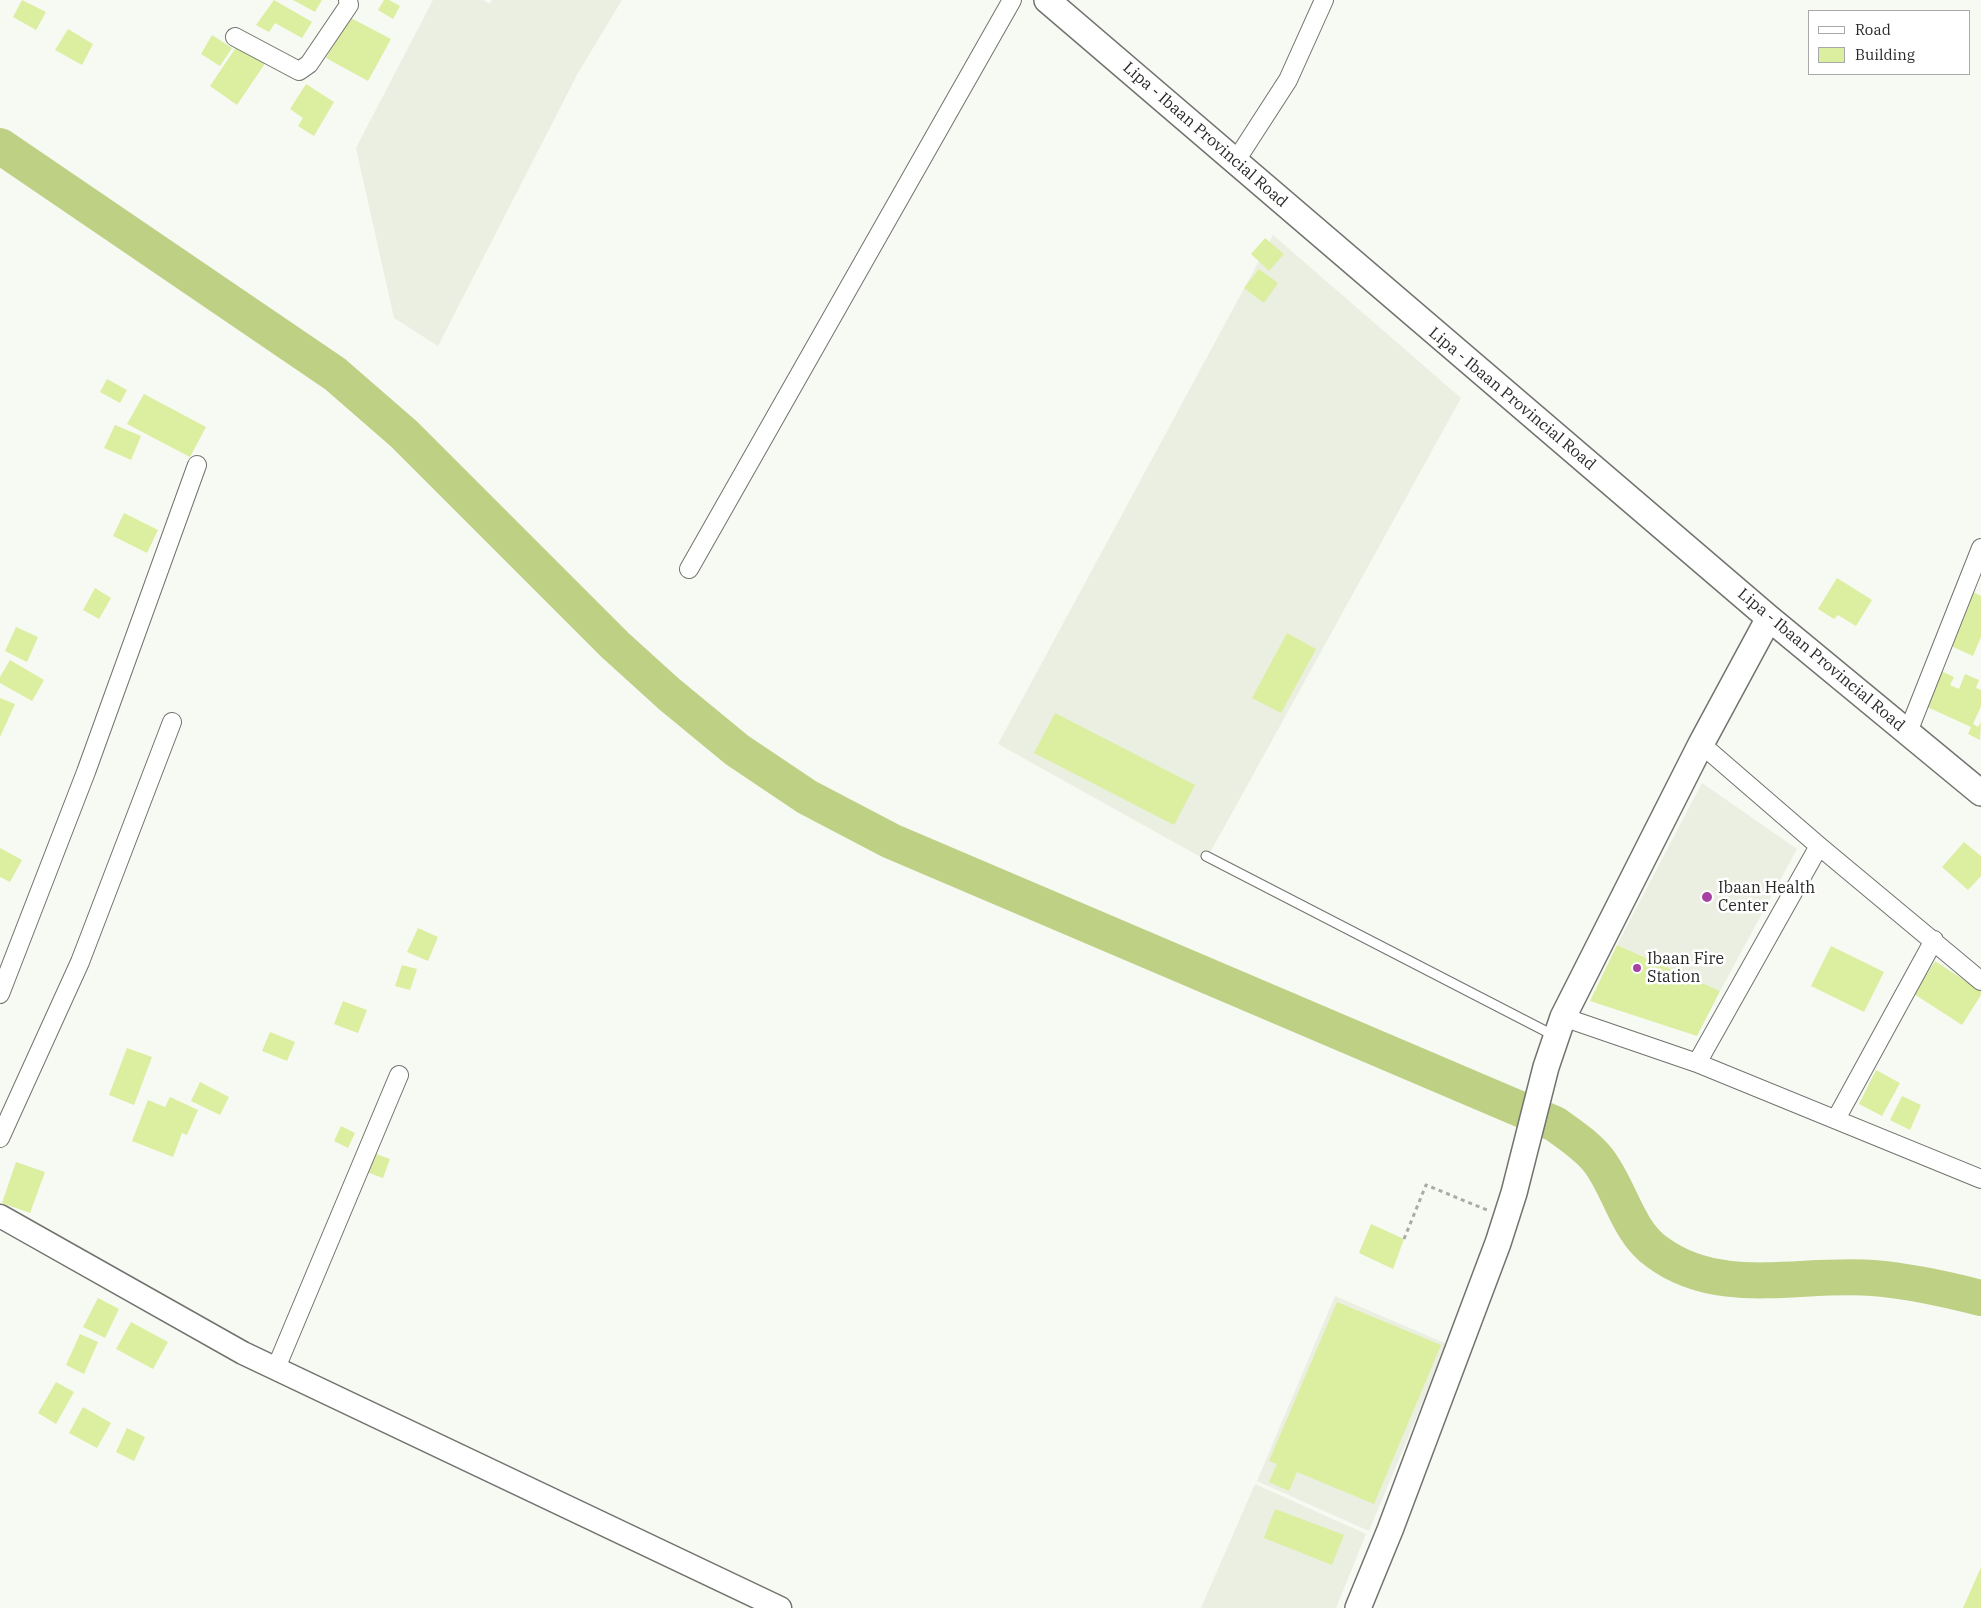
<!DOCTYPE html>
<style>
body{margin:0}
#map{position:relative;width:1981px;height:1608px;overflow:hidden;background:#f7f9f3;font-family:"IBM Plex Serif",serif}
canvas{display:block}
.legend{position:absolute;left:1808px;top:10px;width:162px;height:65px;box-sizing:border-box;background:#fff;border:1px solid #a9a9a9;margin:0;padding:6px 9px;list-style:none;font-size:15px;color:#282927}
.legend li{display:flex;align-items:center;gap:10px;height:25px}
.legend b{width:25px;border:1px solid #a9a9a9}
</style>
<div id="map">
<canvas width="1981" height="1608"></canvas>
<ul class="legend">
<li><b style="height:6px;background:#fff"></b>Road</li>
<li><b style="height:14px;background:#dceea0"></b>Building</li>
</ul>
</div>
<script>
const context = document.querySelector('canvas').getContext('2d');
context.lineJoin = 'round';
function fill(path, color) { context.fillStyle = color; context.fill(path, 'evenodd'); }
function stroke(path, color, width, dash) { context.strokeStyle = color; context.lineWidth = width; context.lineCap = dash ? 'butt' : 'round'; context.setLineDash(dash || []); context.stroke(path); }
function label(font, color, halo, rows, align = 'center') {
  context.font = font + ' "IBM Plex Serif",serif'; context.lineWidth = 5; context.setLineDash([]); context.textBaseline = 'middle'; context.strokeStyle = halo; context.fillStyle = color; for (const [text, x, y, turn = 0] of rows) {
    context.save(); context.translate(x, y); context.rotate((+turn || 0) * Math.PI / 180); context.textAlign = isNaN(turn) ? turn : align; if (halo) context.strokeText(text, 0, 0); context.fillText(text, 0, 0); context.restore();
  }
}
fill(new Path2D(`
 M 433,0 L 483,0 L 490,4 L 492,0 L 622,0 L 578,73 L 438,346 L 394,318 L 356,148 Z
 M 1273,235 L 1461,398 L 1206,860 L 998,744 Z
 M 1702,783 L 1797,849 L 1720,991 L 1617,945 Z
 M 1335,1296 L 1447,1344 L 1369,1531 L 1257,1481 Z
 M 1255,1484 L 1366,1534 L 1336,1608 L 1201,1608 Z`), '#ebefe2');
stroke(new Path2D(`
 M 0,146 L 335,374 L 404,434 L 615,645 L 669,694 L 737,750 L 807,797 L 891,841 L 1555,1124 C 1570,1135 1586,1145 1598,1160 C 1620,1188 1627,1231 1657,1252 C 1720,1299 1801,1272 1873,1278 C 1910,1281 1946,1289 1981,1298`), '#bed083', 36);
fill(new Path2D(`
 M 22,0 L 46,12 L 36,30 L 13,17 Z
 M 274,0 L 312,22 L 302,38 L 275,23 L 269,32 L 256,25 Z
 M 293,0 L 322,0 L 315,12 Z
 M 384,0 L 389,0 L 400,6 L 393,19 L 378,10 Z
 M 349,17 L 391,39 L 368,81 L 326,58 Z
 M 68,29 L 93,44 L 82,65 L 55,50 Z
 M 212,35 L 232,48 L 220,66 L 201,54 Z
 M 239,43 L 266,62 L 237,105 L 210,86 Z
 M 306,84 L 334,102 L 314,136 L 298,126 L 303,118 L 290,109 Z
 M 1265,238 L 1284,254 L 1269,271 L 1251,254 Z
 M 1259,269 L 1278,283 L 1264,303 L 1244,288 Z
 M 107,379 L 127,390 L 120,403 L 100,392 Z
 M 144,394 L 206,427 L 190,457 L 127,424 Z
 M 115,425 L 141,436 L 131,460 L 104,448 Z
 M 124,513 L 158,530 L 147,553 L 113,536 Z
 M 1837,578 L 1872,600 L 1856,626 L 1838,615 L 1834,619 L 1818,609 Z
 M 95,588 L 111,598 L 99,619 L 83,610 Z
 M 1969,590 L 1981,596 L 1981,637 L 1973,656 L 1951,646 Z
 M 16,627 L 38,637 L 27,662 L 5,651 Z
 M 1287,633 L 1316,649 L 1281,713 L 1252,698 Z
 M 10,660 L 44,680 L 32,701 L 0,683 L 0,677 Z
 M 1939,670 L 1954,677 L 1950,685 L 1959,689 L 1965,674 L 1979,680 L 1976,688 L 1981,690 L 1981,706 L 1973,724 L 1978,727 L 1981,722 L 1980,740 L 1968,734 L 1971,727 L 1923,705 Z
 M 0,698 L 15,704 L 0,737 Z
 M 1055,713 L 1195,785 L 1174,825 L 1034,753 Z
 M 1964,842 L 1981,856 L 1981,876 L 1968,890 L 1942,867 Z
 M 0,848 L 22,860 L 10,882 L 0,877 Z
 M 418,928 L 438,937 L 428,961 L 407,952 Z
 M 1617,945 L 1720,991 L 1697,1036 L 1590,1001 Z
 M 1831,946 L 1884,972 L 1864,1012 L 1811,986 Z
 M 1935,961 L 1981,991 L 1981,995 L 1962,1025 L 1914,994 Z
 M 402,965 L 417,969 L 410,990 L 395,986 Z
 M 343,1001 L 367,1010 L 358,1033 L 334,1024 Z
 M 270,1032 L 295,1042 L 287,1061 L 262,1051 Z
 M 127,1048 L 152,1057 L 134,1105 L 109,1095 Z
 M 1876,1070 L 1900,1083 L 1882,1116 L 1859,1104 Z
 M 200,1082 L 229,1097 L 220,1115 L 191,1101 Z
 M 1902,1096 L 1921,1105 L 1910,1130 L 1890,1120 Z
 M 170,1097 L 198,1110 L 187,1135 L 182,1133 L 173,1157 L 132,1141 L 148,1100 L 165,1107 Z
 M 341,1126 L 355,1133 L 348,1148 L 334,1141 Z
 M 368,1151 L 390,1159 L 383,1178 L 361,1170 Z
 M 16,1162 L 45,1172 L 30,1213 L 2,1203 Z
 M 1371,1224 L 1404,1239 L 1393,1269 L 1359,1253 Z
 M 98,1298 L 119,1309 L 105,1338 L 83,1327 Z
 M 1337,1302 L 1441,1345 L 1374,1504 L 1297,1472 L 1289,1491 L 1269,1482 L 1277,1464 L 1269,1461 Z
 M 131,1322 L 168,1342 L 153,1369 L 116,1349 Z
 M 80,1334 L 98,1342 L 84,1374 L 66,1365 Z
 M 56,1382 L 74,1392 L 56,1424 L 38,1413 Z
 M 83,1407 L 111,1423 L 97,1448 L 69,1433 Z
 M 127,1428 L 145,1437 L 134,1461 L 116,1452 Z
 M 1275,1509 L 1344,1535 L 1332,1565 L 1264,1538 Z
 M 1981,1567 L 1981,1608 L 1963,1608 Z`), '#dceea0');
const service = new Path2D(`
 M 1206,856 L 1555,1036`);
const minor = new Path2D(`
 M 235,37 L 299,71 L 309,64 L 349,5 L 348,0
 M 1235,162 L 1288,80 L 1324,0
 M 689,569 L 1012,0
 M 1908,732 L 1981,548
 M 1701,744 L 1819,846 L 1981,981
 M 0,994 L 86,772 L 197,465
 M 1563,1017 L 1697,1063 L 1981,1179
 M 1697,1063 L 1819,846
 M 1836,1119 L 1934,940
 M 0,1138 L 80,962 L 172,722
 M 276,1368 L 399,1075`);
const tertiary = new Path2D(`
 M 0,1216 L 243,1353 L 780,1608`);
const secondary = new Path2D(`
 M 1047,0 L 1769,618 L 1981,793
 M 1358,1608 L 1390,1530 L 1498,1243 L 1514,1193 L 1546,1067 L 1563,1017 L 1701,744 L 1769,618`);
stroke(service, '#71736e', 11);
stroke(minor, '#71736e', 20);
stroke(tertiary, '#71736e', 25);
stroke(secondary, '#71736e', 28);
stroke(new Path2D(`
 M 1404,1239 L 1426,1185 L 1487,1210`), '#a9aba6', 3, [4, 4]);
stroke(service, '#fff', 9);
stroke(minor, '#fff', 18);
stroke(tertiary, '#fff', 22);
stroke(secondary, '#fff', 25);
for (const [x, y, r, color] of [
 [1707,897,6,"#a841a4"],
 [1637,968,5,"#a841a4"]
]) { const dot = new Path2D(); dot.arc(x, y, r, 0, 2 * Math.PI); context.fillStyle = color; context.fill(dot); stroke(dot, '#fff', 2); }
label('16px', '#282927', '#fff', [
 ["Lipa - Ibaan Provincial Road",1205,135,41],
 ["Lipa - Ibaan Provincial Road",1512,399,40],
 ["Lipa - Ibaan Provincial Road",1821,660,40]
]);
label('16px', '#282927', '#fff', [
 ["Ibaan Health",1718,888],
 ["Center",1718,906],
 ["Ibaan Fire",1647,959],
 ["Station",1647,977]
], 'left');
</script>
